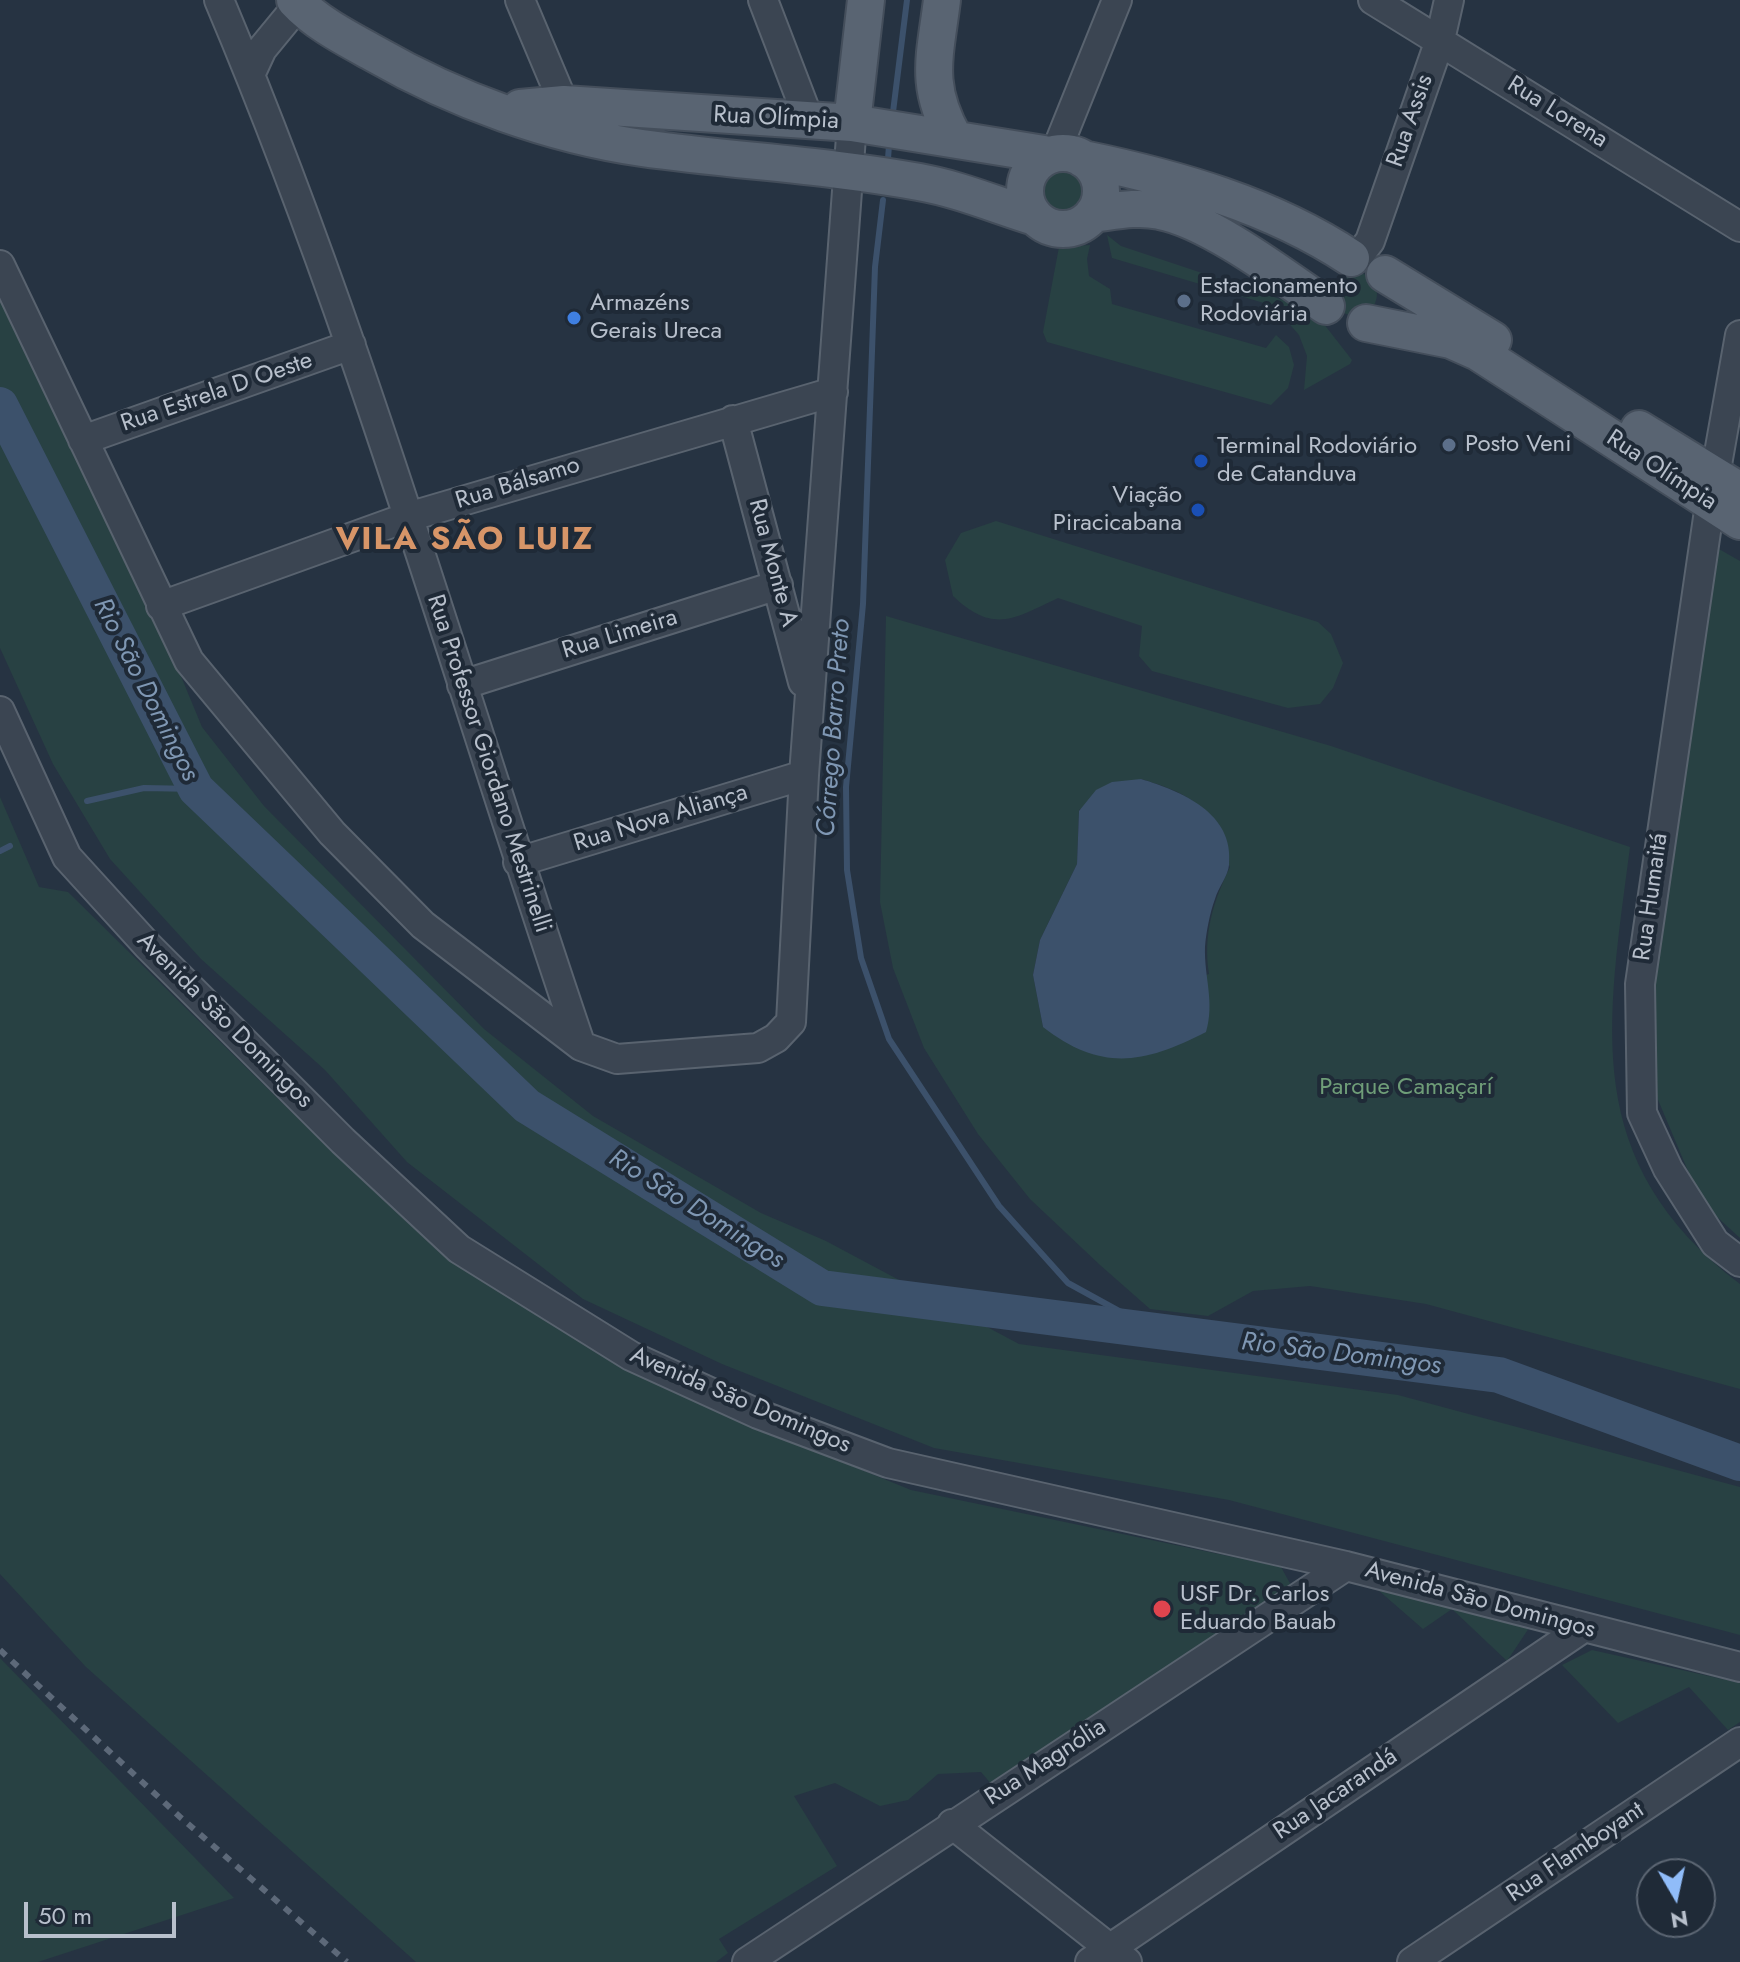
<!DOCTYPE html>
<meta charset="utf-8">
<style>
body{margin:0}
#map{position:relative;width:1740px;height:1962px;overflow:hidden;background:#263342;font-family:Jost,sans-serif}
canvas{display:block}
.north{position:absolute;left:1636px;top:1858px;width:80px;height:80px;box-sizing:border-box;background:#1f2a37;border:2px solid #5c6673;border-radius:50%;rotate:171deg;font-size:22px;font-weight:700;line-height:32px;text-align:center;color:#b8c0cc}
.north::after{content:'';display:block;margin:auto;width:28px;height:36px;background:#90bcf9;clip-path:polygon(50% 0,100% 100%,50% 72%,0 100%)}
.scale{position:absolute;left:24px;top:1902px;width:152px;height:36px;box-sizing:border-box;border:4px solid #b8c0cc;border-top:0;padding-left:10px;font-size:24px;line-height:28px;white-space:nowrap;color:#b8c0cc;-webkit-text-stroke:6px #1f2a37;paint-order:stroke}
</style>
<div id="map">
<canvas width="1740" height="1962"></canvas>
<div class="north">N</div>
<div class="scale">50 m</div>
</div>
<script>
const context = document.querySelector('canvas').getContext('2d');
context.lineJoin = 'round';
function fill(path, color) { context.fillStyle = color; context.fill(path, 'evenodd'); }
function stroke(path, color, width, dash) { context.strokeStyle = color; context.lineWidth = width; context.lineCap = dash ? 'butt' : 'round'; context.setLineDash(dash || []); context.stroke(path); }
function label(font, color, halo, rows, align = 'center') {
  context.font = font + ' Jost,sans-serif'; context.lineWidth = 8; context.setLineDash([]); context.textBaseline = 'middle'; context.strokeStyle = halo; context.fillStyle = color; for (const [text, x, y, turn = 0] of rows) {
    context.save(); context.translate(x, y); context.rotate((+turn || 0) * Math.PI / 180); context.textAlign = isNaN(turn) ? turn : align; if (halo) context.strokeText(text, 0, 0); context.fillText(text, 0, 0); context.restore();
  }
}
fill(new Path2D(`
 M1034 192a27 27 0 1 1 54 0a27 27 0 1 1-54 0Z
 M 1107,235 L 1121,246 L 1313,310 L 1352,360 L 1350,364 L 1304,390 L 1307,356 L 1299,335 L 1274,306 L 1112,258 Z
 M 1090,245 L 1087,259 L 1089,276 L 1110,289 L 1112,304 L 1266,348 L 1276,335 L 1289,347 L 1294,365 L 1288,388 L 1271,405 L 1047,342 L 1043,332 L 1059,247 Z
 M1333 294a22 22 0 1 1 44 0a22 22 0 1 1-44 0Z
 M 0,294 L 156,616 L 202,727 L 264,806 L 484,1029 L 593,1116 L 761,1213 L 826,1241 L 1019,1344 L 1398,1395 L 1740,1487 L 1740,1635 L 1229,1500 L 934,1448 L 722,1364 L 583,1299 L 407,1162 L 325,1070 L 201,959 L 110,859 L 53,764 L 0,648 Z
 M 996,521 L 1318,622 L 1331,634 L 1343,663 L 1333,688 L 1320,704 L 1288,708 L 1152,671 L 1139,656 L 1142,626 L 1058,598 C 1014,619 993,634 953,596 L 945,560 L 961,533 Z
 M 1719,549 L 1740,561 L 1740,1238 L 1717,1217 L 1691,1178 L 1653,1088 L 1648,957 Z
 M 886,616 L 1331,746 L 1630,847 C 1607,1025 1579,1161 1740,1284 L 1740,1389 L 1426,1304 L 1310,1286 L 1253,1291 L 1208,1316 L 1150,1309 L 1100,1265 L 1030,1199 L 978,1134 L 924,1048 L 893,968 L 880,902 ZM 1141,779 C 1207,799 1202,807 1230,867 C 1213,902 1203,934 1209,974 L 1043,1027 L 1033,975 L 1040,940 L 1077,864 L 1079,810 Z
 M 0,797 L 39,887 L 68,892 L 332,1152 L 448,1260 L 626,1369 L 727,1415 L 911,1490 L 1281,1567 L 1292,1587 L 993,1786 L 981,1772 L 938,1774 L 908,1800 L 880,1806 L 835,1783 L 794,1796 L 837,1866 L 719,1939 L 728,1953 L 716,1962 L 416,1962 L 86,1667 L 0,1574 Z
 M 1370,1583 L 1531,1625 L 1507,1661 L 1452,1609 L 1423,1629 Z
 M 1592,1650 L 1740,1683 L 1740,1722 L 1728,1730 L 1689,1687 L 1618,1723 L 1562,1665 Z
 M 0,1658 L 234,1898 L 38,1962 L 0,1962 Z`), '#284143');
fill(new Path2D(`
 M 1141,779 C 1181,791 1235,813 1229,865 C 1228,876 1218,888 1215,899 C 1210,912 1206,933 1205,947 C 1204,977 1215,1002 1206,1032 C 1144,1064 1101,1072 1043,1027 L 1033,975 L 1040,940 L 1077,864 L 1079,811 L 1096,790 L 1112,782 Z`), '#3c516b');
stroke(new Path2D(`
 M 893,112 L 907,0
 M 888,159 L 889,145
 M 883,200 L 875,267 L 863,604 L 846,787 L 847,870 L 861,958 L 889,1039 L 999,1206 L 1068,1283 L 1159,1333
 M 87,801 L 144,788 L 196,789
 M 0,851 L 10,846`), '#3c516b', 6);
stroke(new Path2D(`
 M 0,405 L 196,789 L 527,1106 L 822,1288 L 1499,1375 L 1740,1463`), '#3c516b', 36);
const minor = new Path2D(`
 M 219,0 C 363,340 462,697 581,1046
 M 520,0 L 571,121
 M 763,0 L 809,120
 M 1373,0 L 1740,227
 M 250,75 L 262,49 L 299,4
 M 1055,154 L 1117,0
 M 1357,258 L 1370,241 L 1440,40 L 1449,0
 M 0,265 L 189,661 L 332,833 L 423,925 L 581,1046 L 617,1059 L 758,1048 L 776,1038 L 791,1022 L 804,775 L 852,123
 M 1740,335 L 1710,504 L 1640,984 L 1642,1113 L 1668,1169 L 1715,1243 L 1740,1262
 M 733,420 L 803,682
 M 83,440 L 351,345
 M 161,606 L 408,517 L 833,392
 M 462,685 L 778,585
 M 0,711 L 67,857 L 148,946 L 343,1141 L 459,1249 L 631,1356 L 758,1414 L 888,1463 L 1346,1566 L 1740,1667
 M 518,862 L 804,775
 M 952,1824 L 1127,1962
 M 747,1962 L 1346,1566
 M 1090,1962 L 1583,1628
 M 1412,1962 L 1740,1742`);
const major = new Path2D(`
 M 295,0 C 316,23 348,39 375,54 C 455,100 551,135 642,148 C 734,161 827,165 919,182 C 959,189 996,205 1035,217
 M 942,0 C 935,57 924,85 954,138
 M 520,108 L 564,104 L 852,123 L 1050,155
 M 852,123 L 866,0
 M1025 191a38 38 0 1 1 76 0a38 38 0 1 1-76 0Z
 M 1083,159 C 1175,178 1271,205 1351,258
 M 1093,214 C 1116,211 1137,206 1160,211 C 1209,220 1284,277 1326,306
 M 1385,274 L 1493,340
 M 1366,323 L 1451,340 L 1478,352 L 1740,521
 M 1639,429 L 1740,491`);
stroke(minor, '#59636f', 32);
stroke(major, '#444e5b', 40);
stroke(minor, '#3b4552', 28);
stroke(major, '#596472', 36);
stroke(new Path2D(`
 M 0,1650 L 180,1817 L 347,1962`), '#5d6979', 6, [8, 8]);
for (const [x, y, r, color] of [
 [1184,301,8,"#5c6f8a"],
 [574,318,8,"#3f7fe0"],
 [1449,445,8,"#5c6f8a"],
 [1201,461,8,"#1a4fb4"],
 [1198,510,8,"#1a4fb4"],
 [1162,1609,10,"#e0444e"]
]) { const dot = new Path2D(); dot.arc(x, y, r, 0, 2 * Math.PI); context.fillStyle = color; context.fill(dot); stroke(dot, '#1f2a37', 3); }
label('24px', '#b8c0cc', '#1f2a37', [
 ["Rua Lorena",1557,113,32],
 ["Rua Olímpia",776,119,3],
 ["Rua Assis",1411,121,-71],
 ["Rua Estrela D Oeste",217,393,-19],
 ["Rua Olímpia",1661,471,33],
 ["Rua Bálsamo",518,484,-17],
 ["Rua Monte A",772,563,75],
 ["Rua Limeira",620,635,-17],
 ["Rua Professor Giordano Mestrinelli",488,764,72],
 ["Rua Nova Aliança",661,819,-17],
 ["Rua Humaitá",1652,897,-82],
 ["Avenida São Domingos",224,1021,45],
 ["Avenida São Domingos",740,1401,23],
 ["Avenida São Domingos",1480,1601,15],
 ["Rua Magnólia",1046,1763,-33],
 ["Rua Jacarandá",1336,1795,-34],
 ["Rua Flamboyant",1576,1853,-34]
]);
label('24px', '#b8c0cc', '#1f2a37', [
 ["Estacionamento",1200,287],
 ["Rodoviária",1200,315],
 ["Armazéns",590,304],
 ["Gerais Ureca",590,332],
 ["Posto Veni",1465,445],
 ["Terminal Rodoviário",1217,447],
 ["de Catanduva",1217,475],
 ["Viação",1182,496,"right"],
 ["Piracicabana",1182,524,"right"],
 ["USF Dr. Carlos",1180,1595],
 ["Eduardo Bauab",1180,1623]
], 'left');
label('24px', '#6f9d78', '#1f2a37', [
 ["Parque Camaçarí",1406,1088]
]);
label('italic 26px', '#7f97b3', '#1f2a37', [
 ["Rio São Domingos",145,690,63],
 ["Córrego Barro Preto",835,728,-86],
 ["Rio São Domingos",696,1210,32],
 ["Rio São Domingos",1341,1355,7]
]);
context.letterSpacing = '2px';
label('bold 32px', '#d79568', '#1f2a37', [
 ["VILA SÃO LUIZ",465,541]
]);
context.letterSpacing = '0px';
</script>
